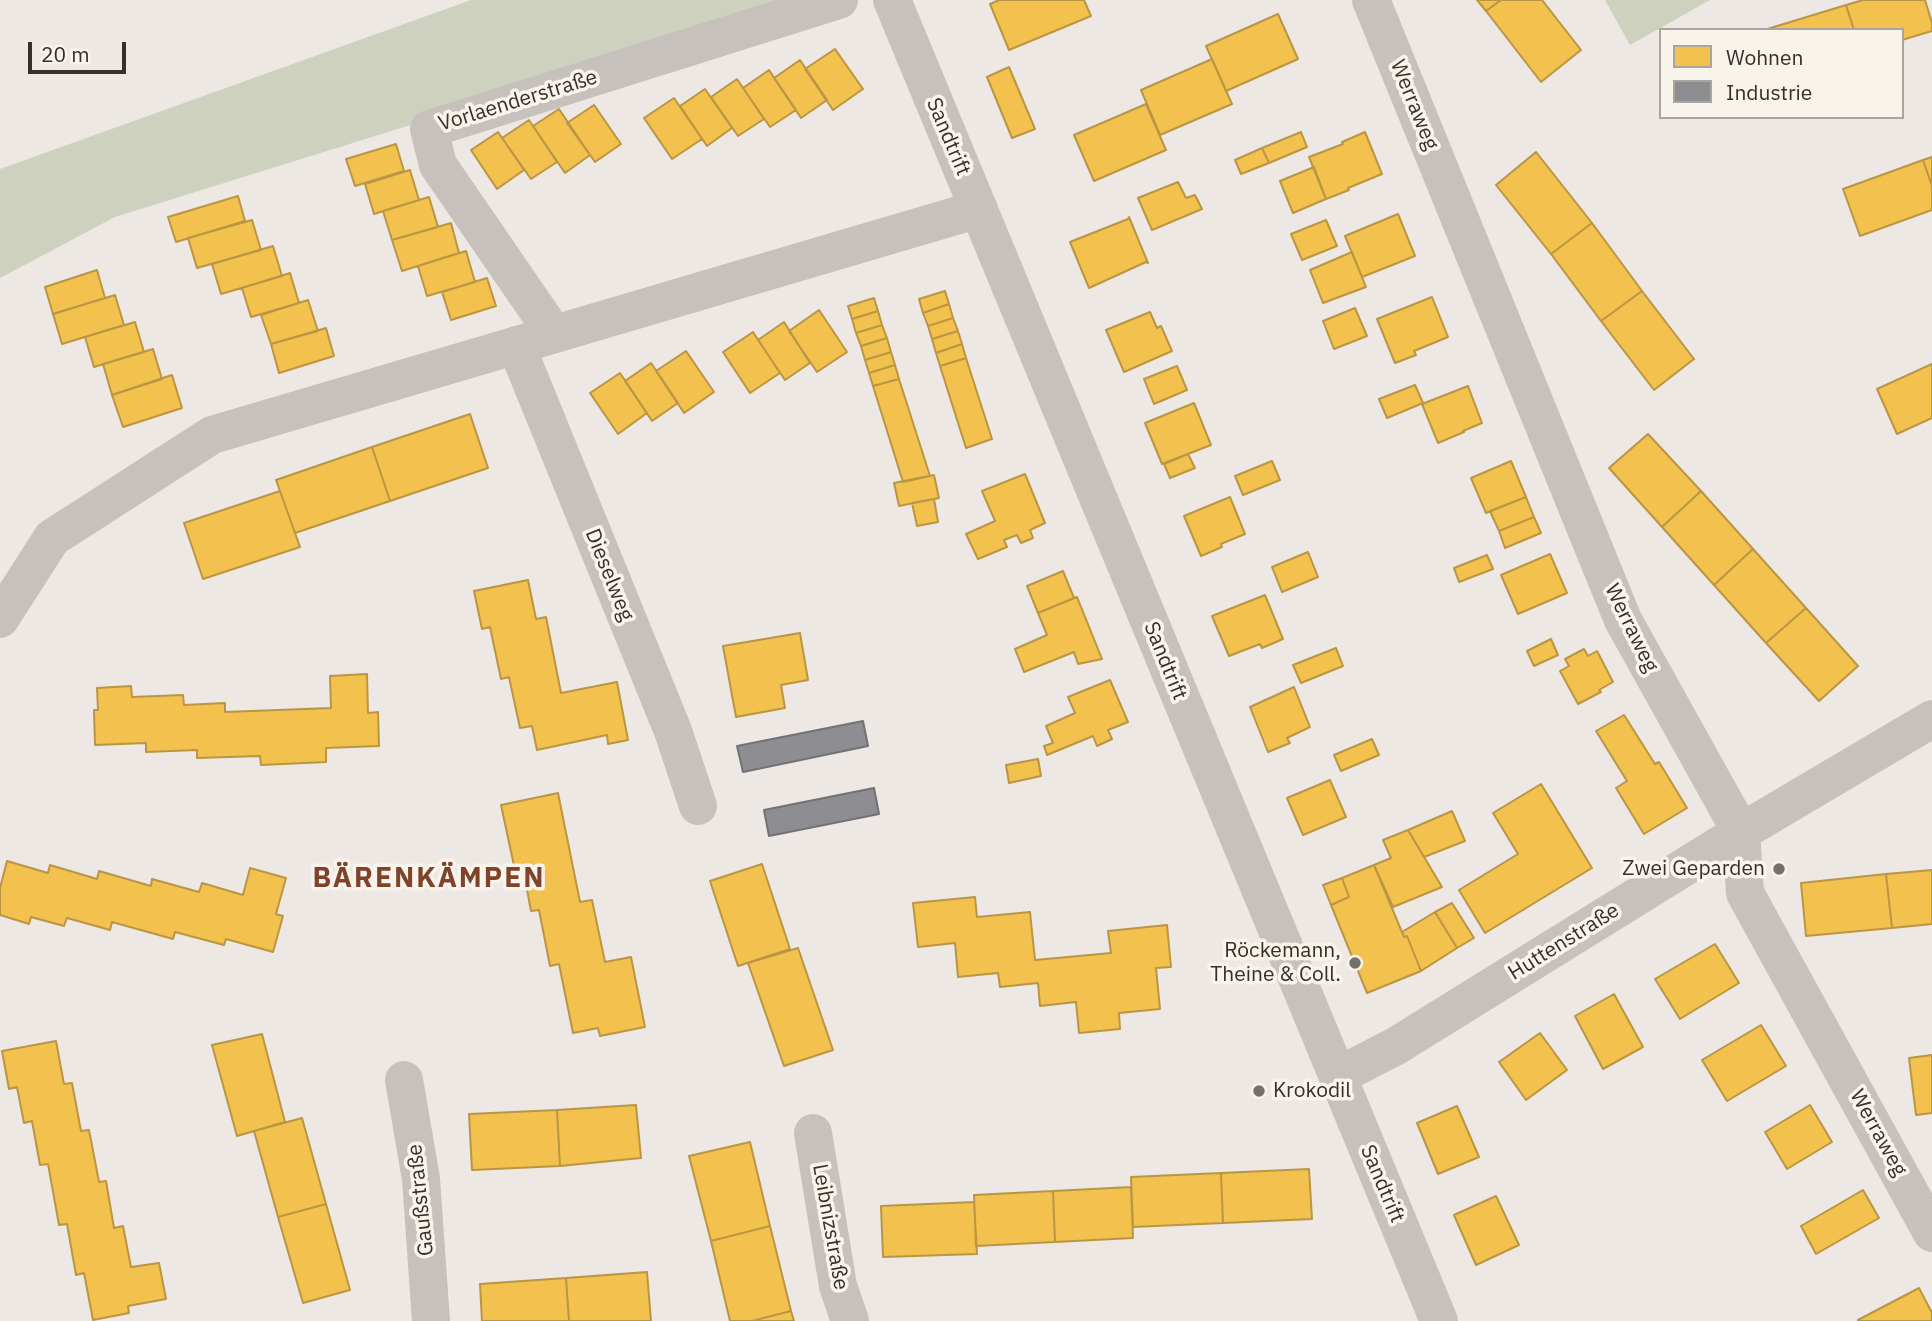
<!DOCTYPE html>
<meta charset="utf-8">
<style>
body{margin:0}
#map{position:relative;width:1932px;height:1321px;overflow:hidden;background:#ede8e3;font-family:"IBM Plex Sans",sans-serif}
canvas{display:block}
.legend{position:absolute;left:1659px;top:28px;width:245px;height:91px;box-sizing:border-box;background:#f8f3eb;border:2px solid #aaa59e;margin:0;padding:9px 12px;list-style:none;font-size:21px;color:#362f2a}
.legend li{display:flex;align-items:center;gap:14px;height:35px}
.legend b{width:35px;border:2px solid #aaa59e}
.scale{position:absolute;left:28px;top:42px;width:98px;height:32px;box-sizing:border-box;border:4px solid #362f2a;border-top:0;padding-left:9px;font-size:21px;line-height:24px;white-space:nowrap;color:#362f2a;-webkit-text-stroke:5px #f8f3eb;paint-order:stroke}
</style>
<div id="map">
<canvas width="1932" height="1321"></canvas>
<ul class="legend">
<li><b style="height:19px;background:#f2c14e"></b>Wohnen</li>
<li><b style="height:19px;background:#8d8d92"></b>Industrie</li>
</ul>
<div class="scale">20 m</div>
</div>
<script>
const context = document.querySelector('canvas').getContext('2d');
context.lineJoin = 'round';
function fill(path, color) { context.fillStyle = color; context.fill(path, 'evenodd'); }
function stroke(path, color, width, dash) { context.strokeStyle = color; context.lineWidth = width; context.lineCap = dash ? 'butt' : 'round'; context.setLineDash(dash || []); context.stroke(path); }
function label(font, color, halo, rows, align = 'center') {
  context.font = font + ' "IBM Plex Sans",sans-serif'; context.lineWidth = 7; context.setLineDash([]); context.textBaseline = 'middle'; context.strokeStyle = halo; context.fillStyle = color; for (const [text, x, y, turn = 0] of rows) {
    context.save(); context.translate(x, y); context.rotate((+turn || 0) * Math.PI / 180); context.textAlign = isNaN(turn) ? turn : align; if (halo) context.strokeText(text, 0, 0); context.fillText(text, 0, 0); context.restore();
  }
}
fill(new Path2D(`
 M 471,0 L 812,0 L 115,217 L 0,278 L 0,169 Z
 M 1605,0 L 1710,0 L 1630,45 Z`), '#cdd1be');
const homes = new Path2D(`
 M 999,0 L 1084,0 L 1091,16 L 1009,50 L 990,4 Z
 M 1477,0 L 1501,0 L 1486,11 Z
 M 1501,0 L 1542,0 L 1581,50 L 1541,82 L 1486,11 Z
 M 1863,0 L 1925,0 L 1932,23 L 1932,31 L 1902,40 L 1902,30 L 1854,30 L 1846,5 Z
 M 1846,5 L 1854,30 L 1764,30 Z
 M 1278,14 L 1298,59 L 1226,91 L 1206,46 Z
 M 835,49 L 863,89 L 833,110 L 805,69 Z
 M 1212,59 L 1232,104 L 1160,135 L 1141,90 Z
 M 800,60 L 827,100 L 801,118 L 774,78 Z
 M 1009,67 L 1035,129 L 1012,138 L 987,77 Z
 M 769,70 L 796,110 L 770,127 L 743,88 Z
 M 737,79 L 764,119 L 738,136 L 711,97 Z
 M 705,89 L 732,128 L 707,146 L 680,106 Z
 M 674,98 L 702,139 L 672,159 L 644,118 Z
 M 1146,104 L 1166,150 L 1094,181 L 1074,135 Z
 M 594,105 L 621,144 L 595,162 L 567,123 Z
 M 559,109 L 590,155 L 565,173 L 533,126 Z
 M 529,120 L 557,162 L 531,179 L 502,138 Z
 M 498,132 L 524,170 L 497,189 L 471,150 Z
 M 1301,132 L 1307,147 L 1269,163 L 1262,148 Z
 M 1365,132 L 1382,174 L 1348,188 L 1349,190 L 1326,199 L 1309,157 L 1343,144 L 1342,142 Z
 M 396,144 L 404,171 L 355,186 L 346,159 Z
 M 1262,148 L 1269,163 L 1241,174 L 1235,160 Z
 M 1536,152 L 1592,223 L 1551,254 L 1496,185 Z
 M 1932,157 L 1932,186 L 1923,160 Z
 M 1923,160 L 1932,186 L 1932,210 L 1860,236 L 1843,189 Z
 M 1314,167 L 1326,199 L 1293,213 L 1280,181 Z
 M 410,170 L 419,200 L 374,214 L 365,184 Z
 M 1178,182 L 1186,198 L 1195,195 L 1202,209 L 1152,230 L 1138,198 Z
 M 238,196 L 245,221 L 176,242 L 168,217 Z
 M 429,197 L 438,227 L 392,240 L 383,211 Z
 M 1398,214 L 1415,256 L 1362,277 L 1345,236 Z
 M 1129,217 L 1148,263 L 1146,262 L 1089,288 L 1070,242 L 1128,219 Z
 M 252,220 L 261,250 L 197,268 L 188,238 Z
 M 1326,220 L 1337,246 L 1302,260 L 1291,234 Z
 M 451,223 L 459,253 L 402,271 L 392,240 Z
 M 1592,223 L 1642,291 L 1601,321 L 1551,254 Z
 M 273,246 L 282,276 L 221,294 L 212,264 Z
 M 466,251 L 475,282 L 427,296 L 418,266 Z
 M 1352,252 L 1366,287 L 1323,303 L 1310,270 Z
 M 97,270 L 105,298 L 53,314 L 45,287 Z
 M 290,273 L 299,303 L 251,317 L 242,288 Z
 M 487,278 L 496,306 L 451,320 L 442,292 Z
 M 945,291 L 949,304 L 923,313 L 919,299 Z
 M 1642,291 L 1694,359 L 1654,390 L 1601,321 Z
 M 115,295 L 124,325 L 62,344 L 53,314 Z
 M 1432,297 L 1448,337 L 1414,351 L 1416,355 L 1395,363 L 1377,319 Z
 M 874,298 L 878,311 L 852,319 L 848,306 Z
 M 308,300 L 318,331 L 271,344 L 261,315 Z
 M 949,304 L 953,318 L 928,326 L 923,313 Z
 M 1355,308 L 1367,336 L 1334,349 L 1323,321 Z
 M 819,310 L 847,352 L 817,372 L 789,331 Z
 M 878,311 L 882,325 L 856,333 L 852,319 Z
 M 1150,312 L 1157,328 L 1161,326 L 1172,351 L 1124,372 L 1106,330 Z
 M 953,318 L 958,331 L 932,339 L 928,326 Z
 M 135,322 L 144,352 L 94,367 L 85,337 Z
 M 784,322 L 810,363 L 785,380 L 758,340 Z
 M 882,325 L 887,338 L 861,346 L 856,333 Z
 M 326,328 L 334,356 L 279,373 L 271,344 Z
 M 958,331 L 962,344 L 936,353 L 932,339 Z
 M 753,332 L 780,373 L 750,393 L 723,352 Z
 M 887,338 L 891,352 L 865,360 L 861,346 Z
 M 962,344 L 966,358 L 940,366 L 936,353 Z
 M 153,349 L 162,379 L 112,395 L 103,364 Z
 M 686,351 L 714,392 L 684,413 L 656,371 Z
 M 891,352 L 895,365 L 869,373 L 865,360 Z
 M 966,358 L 992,439 L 966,448 L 940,366 Z
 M 651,363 L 678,403 L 652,421 L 625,381 Z
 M 1932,364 L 1932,418 L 1897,434 L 1877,389 Z
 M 895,365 L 899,379 L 873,386 L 869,373 Z
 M 1177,366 L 1187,390 L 1154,404 L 1144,379 Z
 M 620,373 L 647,413 L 618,434 L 590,393 Z
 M 172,375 L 182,408 L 123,427 L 112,395 Z
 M 899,379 L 930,476 L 903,482 L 873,386 Z
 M 1415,385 L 1423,403 L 1387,418 L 1379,399 Z
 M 1468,386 L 1482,423 L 1463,431 L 1464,432 L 1438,443 L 1422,404 Z
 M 1194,403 L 1211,445 L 1162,464 L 1145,423 Z
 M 470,414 L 488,468 L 390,501 L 372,447 Z
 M 1648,434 L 1701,491 L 1662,527 L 1609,468 Z
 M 372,447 L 390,501 L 295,533 L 276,480 Z
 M 1188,454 L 1195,468 L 1170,478 L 1164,464 Z
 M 1272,461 L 1280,480 L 1243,495 L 1235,476 Z
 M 1511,461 L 1526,497 L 1486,513 L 1471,478 Z
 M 1025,474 L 1045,523 L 1030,530 L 1033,538 L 1021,543 L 1017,535 L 1004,540 L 1007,547 L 978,559 L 966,534 L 995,521 L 982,491 Z
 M 934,475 L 939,498 L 899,506 L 894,483 Z
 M 280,491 L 300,547 L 203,579 L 184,523 Z
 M 1701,491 L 1753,549 L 1714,585 L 1662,527 Z
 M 1230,497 L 1245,534 L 1221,544 L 1222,547 L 1201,556 L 1184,516 Z
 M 1526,497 L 1534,517 L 1499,531 L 1490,511 Z
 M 934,499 L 938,522 L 917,526 L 912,503 Z
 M 1534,517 L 1541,533 L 1505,548 L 1499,531 Z
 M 1753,549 L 1806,608 L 1766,643 L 1714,585 Z
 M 1308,552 L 1318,577 L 1282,592 L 1272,567 Z
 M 1550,554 L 1567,593 L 1518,614 L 1501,575 Z
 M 1487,555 L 1493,569 L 1459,582 L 1454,568 Z
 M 1063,571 L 1074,598 L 1038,613 L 1027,586 Z
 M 528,580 L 536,619 L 546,617 L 561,693 L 617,682 L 628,740 L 608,744 L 607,735 L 537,750 L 532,726 L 520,728 L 509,677 L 501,679 L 490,627 L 482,629 L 474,591 Z
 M 1265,595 L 1283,639 L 1262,648 L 1260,644 L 1229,656 L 1212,616 Z
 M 1077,597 L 1102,659 L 1078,664 L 1074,652 L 1024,672 L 1015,649 L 1047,635 L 1038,613 Z
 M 1806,608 L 1858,666 L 1819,701 L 1766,643 Z
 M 800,633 L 808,680 L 781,685 L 785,708 L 736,717 L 723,646 Z
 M 1551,639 L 1558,655 L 1534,666 L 1527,651 Z
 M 1336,648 L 1343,666 L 1301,683 L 1293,665 Z
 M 1584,649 L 1588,656 L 1597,651 L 1613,682 L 1599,690 L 1601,692 L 1578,704 L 1560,671 L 1569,666 L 1565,659 Z
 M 367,674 L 368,713 L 378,712 L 379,746 L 326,748 L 326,762 L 261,765 L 260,756 L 197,758 L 197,750 L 146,752 L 146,743 L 95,745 L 94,710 L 98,710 L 97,688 L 131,686 L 132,697 L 183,695 L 184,705 L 225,703 L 225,712 L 331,708 L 330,676 Z
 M 1110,680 L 1128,722 L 1108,730 L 1112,739 L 1097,746 L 1093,736 L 1047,755 L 1044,746 L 1053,743 L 1046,726 L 1075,713 L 1068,697 Z
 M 1294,687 L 1310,727 L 1287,738 L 1290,743 L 1268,752 L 1250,707 Z
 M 1624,715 L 1655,764 L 1659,762 L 1687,808 L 1644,834 L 1616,788 L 1627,781 L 1596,731 Z
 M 1372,739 L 1379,755 L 1341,771 L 1334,755 Z
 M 1038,759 L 1041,776 L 1009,783 L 1006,765 Z
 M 1330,780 L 1346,817 L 1303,835 L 1287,798 Z
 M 1541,784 L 1592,868 L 1485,933 L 1459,890 L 1518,854 L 1493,813 Z
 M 558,793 L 580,902 L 592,900 L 605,962 L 631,957 L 645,1027 L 600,1036 L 598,1028 L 573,1033 L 559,964 L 550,966 L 539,910 L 531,911 L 524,874 L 516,875 L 501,805 Z
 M 1452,811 L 1465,841 L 1424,857 L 1408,830 Z
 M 1408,830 L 1442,887 L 1393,907 L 1374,865 L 1391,858 L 1383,840 Z
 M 7,861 L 48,873 L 50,865 L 97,879 L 99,871 L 151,886 L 152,879 L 199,892 L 202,883 L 243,895 L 250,868 L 286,878 L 276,914 L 283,916 L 273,952 L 226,939 L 224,945 L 175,932 L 173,939 L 112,922 L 110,930 L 67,918 L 64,926 L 31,917 L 29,924 L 0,915 L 0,888 Z
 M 762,864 L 790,949 L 738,966 L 710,881 Z
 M 1374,865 L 1404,937 L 1407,936 L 1421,971 L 1367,993 L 1331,905 L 1349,897 L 1342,878 Z
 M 1932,870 L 1932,924 L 1892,928 L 1886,874 Z
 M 1886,874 L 1892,928 L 1806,936 L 1801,883 Z
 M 1342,878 L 1349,897 L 1331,905 L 1323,885 Z
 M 975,897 L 977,917 L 1030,912 L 1035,960 L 1111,953 L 1108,931 L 1167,925 L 1171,967 L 1156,968 L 1160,1009 L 1119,1013 L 1120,1029 L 1079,1033 L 1076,1002 L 1040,1006 L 1038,983 L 1000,987 L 998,973 L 958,977 L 955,943 L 918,947 L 913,903 Z
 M 1452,903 L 1474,938 L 1457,948 L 1435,912 Z
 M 1435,912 L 1457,948 L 1421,971 L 1407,936 L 1404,937 L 1402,932 Z
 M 1715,944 L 1739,983 L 1680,1019 L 1655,979 Z
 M 798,948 L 833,1050 L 784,1066 L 748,963 Z
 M 1614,994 L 1643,1047 L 1603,1069 L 1575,1016 Z
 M 1761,1025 L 1786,1066 L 1727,1101 L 1702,1060 Z
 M 1540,1033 L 1567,1070 L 1526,1100 L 1499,1062 Z
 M 262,1034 L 285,1122 L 237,1136 L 212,1045 Z
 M 56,1041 L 64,1084 L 72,1083 L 81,1131 L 89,1130 L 99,1182 L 106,1181 L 114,1228 L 123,1226 L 131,1267 L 159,1263 L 166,1299 L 128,1306 L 129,1313 L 93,1320 L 84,1273 L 76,1275 L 67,1224 L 59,1225 L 48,1164 L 40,1165 L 32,1121 L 24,1123 L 17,1087 L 9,1089 L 2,1051 Z
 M 1932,1055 L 1932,1113 L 1916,1115 L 1909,1058 Z
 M 636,1105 L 641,1158 L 560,1166 L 557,1110 Z
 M 1810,1105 L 1832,1142 L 1787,1169 L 1765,1132 Z
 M 1457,1106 L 1479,1157 L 1438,1174 L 1417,1123 Z
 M 557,1110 L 560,1166 L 472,1170 L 469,1114 Z
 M 302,1118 L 326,1204 L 278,1217 L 254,1131 Z
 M 750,1142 L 770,1226 L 711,1241 L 689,1156 Z
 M 1309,1169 L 1312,1219 L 1223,1223 L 1221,1173 Z
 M 1221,1173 L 1223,1223 L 1133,1227 L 1131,1177 Z
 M 1131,1187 L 1133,1238 L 1055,1242 L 1053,1191 Z
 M 1863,1190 L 1879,1218 L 1816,1254 L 1801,1226 Z
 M 1053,1191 L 1055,1242 L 976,1246 L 974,1195 Z
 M 1496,1196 L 1519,1245 L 1476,1265 L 1454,1215 Z
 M 974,1202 L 977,1254 L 883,1257 L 881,1206 Z
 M 326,1204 L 350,1290 L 303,1303 L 278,1217 Z
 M 770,1226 L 791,1311 L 752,1321 L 730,1321 L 711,1241 Z
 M 647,1272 L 651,1321 L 569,1321 L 566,1278 Z
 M 566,1278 L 569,1321 L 482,1321 L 480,1284 Z
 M 1919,1288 L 1932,1313 L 1932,1321 L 1858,1321 L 1858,1320 Z
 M 791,1311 L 794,1321 L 752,1321 Z`);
fill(homes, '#f2c14e');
stroke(homes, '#ba9543', 2);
const industry = new Path2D(`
 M 863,721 L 868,746 L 743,772 L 737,746 Z
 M 874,788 L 879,814 L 769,836 L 764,810 Z`);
fill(industry, '#8d8d92');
stroke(industry, '#737173', 2);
stroke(new Path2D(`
 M 892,0 L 1439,1321
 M 1371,0 L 1623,620 L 1741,832 L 1745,893 L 1932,1233
 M 554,334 L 438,165 L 429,129 L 839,0
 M 516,345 L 673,731 L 698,806
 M 0,619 L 52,538 L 212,435 L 979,209
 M 1338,1076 L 1396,1046 L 1741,832 L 1932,719
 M 404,1080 L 421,1179 L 431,1321
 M 813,1133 L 838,1286 L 850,1321`), '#c6c1bc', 38);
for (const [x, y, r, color] of [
 [1779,869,7,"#76706b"],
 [1355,963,7,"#76706b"],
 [1259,1091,7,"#76706b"]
]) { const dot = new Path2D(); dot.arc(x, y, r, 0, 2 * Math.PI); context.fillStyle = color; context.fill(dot); stroke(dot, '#f8f3eb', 2.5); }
label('21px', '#362f2a', '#f8f3eb', [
 ["Vorlaenderstraße",518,101,-17],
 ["Werraweg",1414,105,68],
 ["Sandtrift",948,137,67],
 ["Dieselweg",609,575,68],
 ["Werraweg",1631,628,64],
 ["Sandtrift",1165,661,68],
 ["Huttenstraße",1564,942,-32],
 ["Werraweg",1878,1133,61],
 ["Sandtrift",1382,1184,67],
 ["Gaußstraße",421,1200,-96],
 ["Leibnizstraße",830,1227,80]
]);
label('21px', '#362f2a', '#f8f3eb', [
 ["Zwei Geparden",1765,869],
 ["Röckemann,",1341,951],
 ["Theine & Coll.",1341,975],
 ["Krokodil",1273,1091,"left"]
], 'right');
context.letterSpacing = '2px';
label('bold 28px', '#7e432a', '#f8f3eb', [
 ["BÄRENKÄMPEN",429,879]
]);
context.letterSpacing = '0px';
</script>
